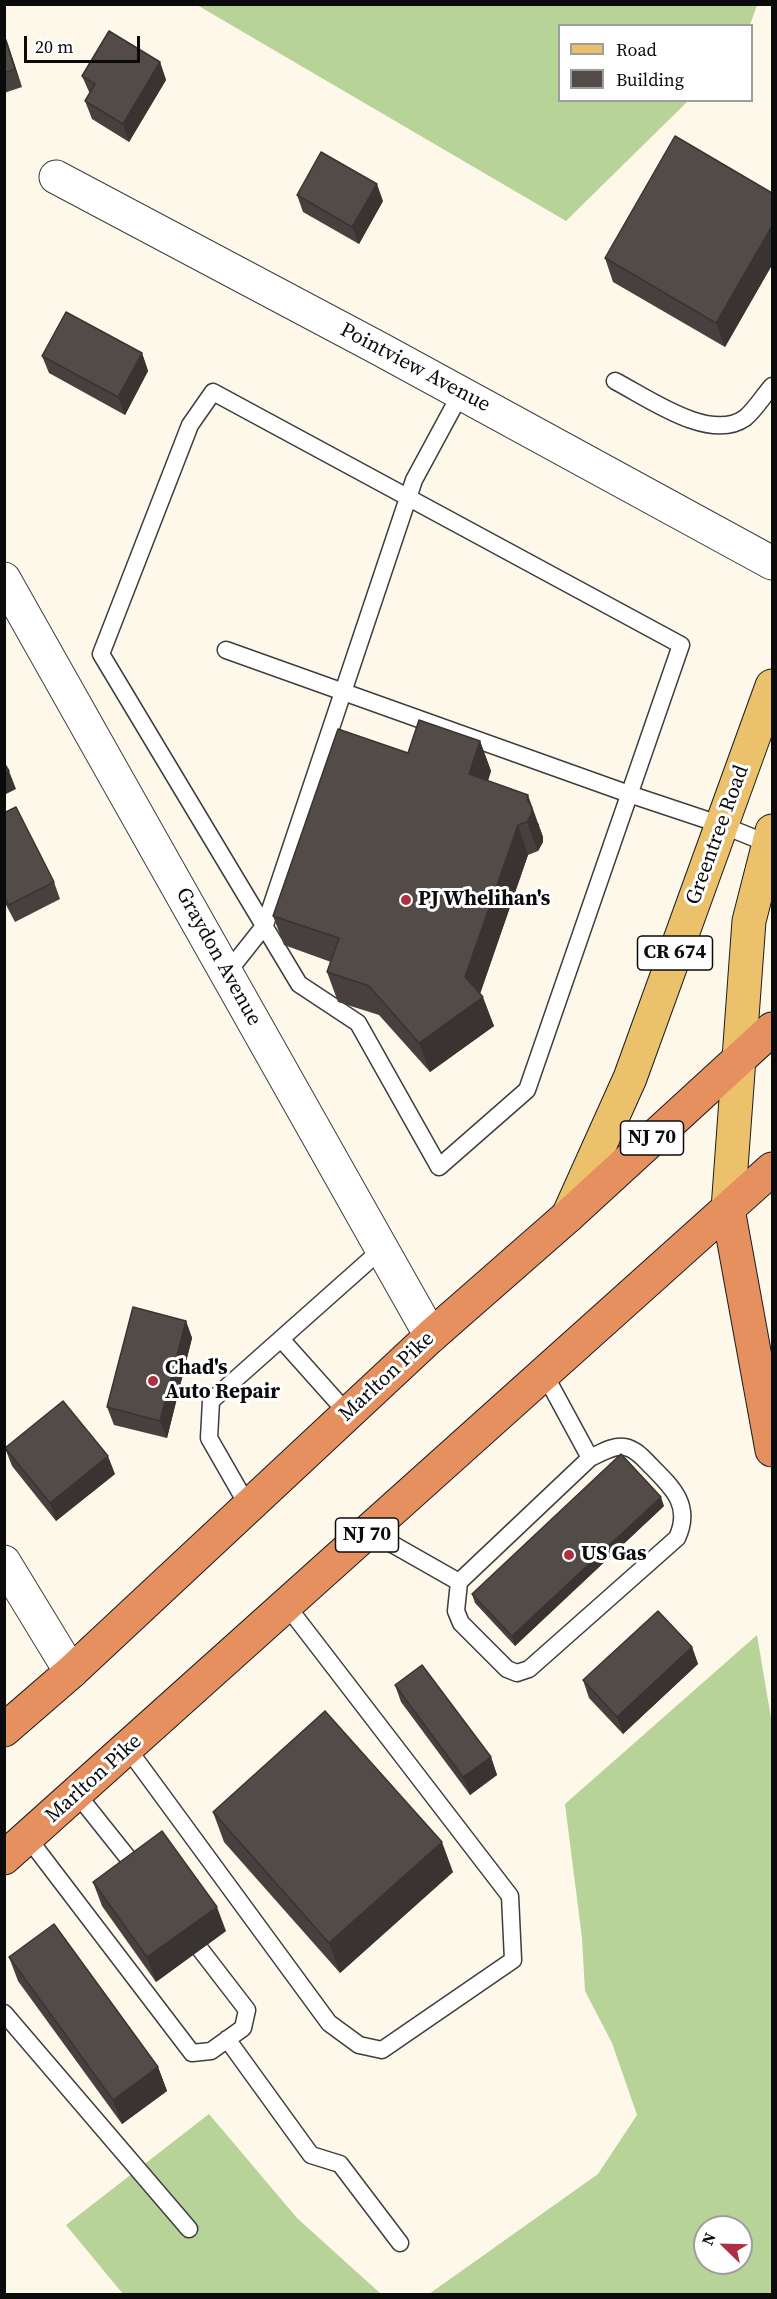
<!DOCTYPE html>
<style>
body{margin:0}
#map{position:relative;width:777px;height:2299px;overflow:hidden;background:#fdf8ea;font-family:"Source Serif 4",serif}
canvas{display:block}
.frame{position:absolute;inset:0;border:6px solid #0b0b0b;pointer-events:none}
.legend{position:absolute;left:558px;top:24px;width:195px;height:78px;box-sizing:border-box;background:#fff;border:2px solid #9d9d9d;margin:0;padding:8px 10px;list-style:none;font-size:18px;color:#0b0b0b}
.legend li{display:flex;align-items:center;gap:12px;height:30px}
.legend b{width:30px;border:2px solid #9d9d9d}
.north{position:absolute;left:693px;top:2215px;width:60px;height:60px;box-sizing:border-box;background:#fff;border:2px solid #9d9d9d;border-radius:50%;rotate:293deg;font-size:16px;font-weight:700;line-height:24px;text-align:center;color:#0b0b0b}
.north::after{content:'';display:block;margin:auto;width:21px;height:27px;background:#ad3042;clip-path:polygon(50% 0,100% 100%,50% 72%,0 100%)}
.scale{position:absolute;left:24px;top:36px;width:116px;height:27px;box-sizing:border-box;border:3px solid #0b0b0b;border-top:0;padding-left:8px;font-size:18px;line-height:21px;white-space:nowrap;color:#0b0b0b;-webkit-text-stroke:4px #fff;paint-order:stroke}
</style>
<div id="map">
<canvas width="777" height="2299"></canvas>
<div class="frame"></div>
<ul class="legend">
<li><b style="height:8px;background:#ecc16b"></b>Road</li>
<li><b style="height:16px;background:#524b48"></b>Building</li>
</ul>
<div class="north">N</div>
<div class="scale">20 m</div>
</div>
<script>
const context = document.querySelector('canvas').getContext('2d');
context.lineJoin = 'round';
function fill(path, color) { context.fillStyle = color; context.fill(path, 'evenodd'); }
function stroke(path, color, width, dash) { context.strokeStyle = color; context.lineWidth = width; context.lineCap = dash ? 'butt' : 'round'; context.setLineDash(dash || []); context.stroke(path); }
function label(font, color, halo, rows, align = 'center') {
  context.font = font + ' "Source Serif 4",serif'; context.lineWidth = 6; context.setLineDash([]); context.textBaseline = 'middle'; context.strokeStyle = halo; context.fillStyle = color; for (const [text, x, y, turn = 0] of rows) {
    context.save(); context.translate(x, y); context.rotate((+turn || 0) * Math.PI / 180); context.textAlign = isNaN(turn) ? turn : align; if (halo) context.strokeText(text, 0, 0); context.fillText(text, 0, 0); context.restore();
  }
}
fill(new Path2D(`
 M 197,5 L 757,5 L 750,25 L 560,26 L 560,100 L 688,101 L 566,221 Z
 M 757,1635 L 772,1724 L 772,2294 L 429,2294 L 598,2174 L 637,2115 L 612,2043 L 585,1991 L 582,1938 L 565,1804 ZM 705,2227 L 741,2227 L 741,2263 L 705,2263 Z
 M 209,2114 L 297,2218 L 381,2294 L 123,2294 L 66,2225 Z`), '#b8d398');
const lane = new Path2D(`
 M 615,381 C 648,398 710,443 745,418 C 755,410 764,395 772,386
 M 213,392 L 681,645 L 527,1090 L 439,1167 L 358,1023 L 299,984 L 101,654 L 190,425 Z
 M 226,650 L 629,794 L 722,825 L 769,844
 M 227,973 L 265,925 L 414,480 L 461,393
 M 281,1339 L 348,1414
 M 248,1506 L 209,1438 L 211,1401 L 382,1249
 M 371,1532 L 459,1582 L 590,1458 L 545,1375
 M 459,1582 L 456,1611 L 461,1623 L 507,1669 L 517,1673 L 529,1669 L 677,1538 C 692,1506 673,1488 651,1466 C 644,1459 636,1449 625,1447 C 613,1445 601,1453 590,1458
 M 128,1749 L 329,2023 L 359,2045 L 382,2050 L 513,1960 L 510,1896 L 287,1606
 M 77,1794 L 140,1873
 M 28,1838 L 192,2053 L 211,2051 L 243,2028 L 247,2010 L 200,1949
 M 4,2013 L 189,2229
 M 227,2039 L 311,2155 L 340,2164 L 400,2243`);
const street = new Path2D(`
 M 56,177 L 380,349 L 772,563
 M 4,579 L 431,1336
 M 4,1562 L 71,1672`);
const primary = new Path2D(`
 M 728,1209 L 749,921 L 772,831
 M 568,1216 L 630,1078 L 772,686`);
const highway = new Path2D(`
 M 728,1209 L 772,1450
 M 4,1730 L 71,1672 L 431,1336 L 568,1216 L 772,1029
 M 4,1858 L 772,1169`);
stroke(lane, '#3e3e3e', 19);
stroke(street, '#3e3e3e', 35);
stroke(primary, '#1c1c1c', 35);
stroke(highway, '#1c1c1c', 35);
stroke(lane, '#fff', 16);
stroke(street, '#fff', 33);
stroke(primary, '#ecc16b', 33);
stroke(highway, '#e6905f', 33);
fill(new Path2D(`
 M 4,34 L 22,87 L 4,93 Z
 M 160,62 L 166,80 L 129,142 L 92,119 L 85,101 L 90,94 L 82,76 Z
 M 772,193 L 772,265 L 725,347 L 613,282 L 605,258 Z
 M 297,195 L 383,201 L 359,244 L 303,212 Z
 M 142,353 L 148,371 L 125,415 L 49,373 L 42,356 Z
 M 480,741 L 491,771 L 488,781 L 539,824 L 539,826 L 543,837 L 543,842 L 538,851 L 528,855 L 480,993 L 494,1026 L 430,1072 L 379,1015 L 338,1002 L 327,972 L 331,962 L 284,945 L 273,916 L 408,753 Z
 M 4,813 L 54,882 L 60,899 L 15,922 L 4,901 Z
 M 186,1321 L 192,1338 L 167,1438 L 114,1425 L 107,1407 Z
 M 5,1448 L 115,1474 L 56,1521 L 12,1466 Z
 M 664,1506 L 515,1646 L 475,1603 L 472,1594 Z
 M 692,1647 L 698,1664 L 623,1734 L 589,1698 L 583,1680 Z
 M 395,1685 L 491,1757 L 497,1775 L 470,1795 L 401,1702 Z
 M 213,1812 L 453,1872 L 340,1973 L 224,1842 Z
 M 93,1882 L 226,1931 L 156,1982 L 102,1906 Z
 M 9,1957 L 158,2067 L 167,2091 L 122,2124 L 18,1981 Z`), '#47403e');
fill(new Path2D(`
 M 4,34 L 8,44 L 22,87 L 15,69 Z
 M 160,62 L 166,80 L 129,142 L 123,124 Z
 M 377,184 L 383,201 L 359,244 L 352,227 Z
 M 772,226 L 772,265 L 725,347 L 716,323 Z
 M 142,353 L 148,371 L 125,415 L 118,397 Z
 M 480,741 L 491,771 L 480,804 L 469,774 Z
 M 9,771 L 16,789 L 4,795 L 4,774 Z
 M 528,795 L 543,837 L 543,842 L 538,851 L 527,822 L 527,799 Z
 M 518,825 L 528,855 L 478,1000 L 483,997 L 494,1026 L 430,1072 L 419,1043 L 465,977 Z
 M 186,1321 L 192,1338 L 167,1438 L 160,1421 Z
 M 108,1456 L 115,1474 L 56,1521 L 50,1503 Z
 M 661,1497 L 664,1506 L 515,1646 L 512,1636 Z
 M 692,1647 L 698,1664 L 623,1734 L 617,1717 Z
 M 491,1757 L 497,1775 L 470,1795 L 463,1777 Z
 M 442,1842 L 453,1872 L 340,1973 L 329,1943 Z
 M 217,1907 L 226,1931 L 156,1982 L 147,1957 Z
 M 158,2067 L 167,2091 L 122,2124 L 113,2100 Z`), '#393432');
const building = new Path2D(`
 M 109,31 L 160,62 L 123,124 L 85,101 L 95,84 L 82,76 Z
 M 4,35 L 15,69 L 4,73 Z
 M 675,136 L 772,193 L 772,226 L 716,323 L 605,258 Z
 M 321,152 L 377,184 L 352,227 L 297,195 Z
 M 66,312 L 142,353 L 118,397 L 42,356 Z
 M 419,720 L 480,741 L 469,774 L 528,795 L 527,799 L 532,808 L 532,813 L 527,822 L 518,825 L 465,977 L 483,997 L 419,1043 L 369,986 L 327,972 L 339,938 L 273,916 L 338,729 L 408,753 Z
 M 4,763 L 9,771 L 4,774 Z
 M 16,807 L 54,882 L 9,905 L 4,896 L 4,813 Z
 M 133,1307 L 186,1321 L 160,1421 L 107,1407 Z
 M 63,1401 L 108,1456 L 50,1503 L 5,1448 Z
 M 621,1454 L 661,1497 L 512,1636 L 472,1594 Z
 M 658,1611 L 692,1647 L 617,1717 L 583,1680 Z
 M 422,1665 L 491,1757 L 463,1777 L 395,1685 Z
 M 325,1711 L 442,1842 L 329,1943 L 213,1812 Z
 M 162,1831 L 217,1907 L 147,1957 L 93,1882 Z
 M 54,1924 L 158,2067 L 113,2100 L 9,1957 Z`);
fill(building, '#524b48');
stroke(building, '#393432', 1.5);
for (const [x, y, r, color] of [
 [406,900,6,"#ad3042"],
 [153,1381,6,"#ad3042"],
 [569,1555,6,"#ad3042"]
]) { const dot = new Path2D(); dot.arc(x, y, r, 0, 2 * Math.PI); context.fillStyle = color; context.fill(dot); stroke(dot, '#fff', 2); }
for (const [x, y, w] of [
 [675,953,75],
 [652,1138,63],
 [367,1535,63]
]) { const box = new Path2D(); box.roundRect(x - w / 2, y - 17, w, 34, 4.5); context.fillStyle = '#fff'; context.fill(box); stroke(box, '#0b0b0b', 1.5); }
label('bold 20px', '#0b0b0b', null, [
 ["CR 674",675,953],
 ["NJ 70",652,1138],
 ["NJ 70",367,1535]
]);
label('21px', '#0b0b0b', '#fff', [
 ["Pointview Avenue",415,368,28],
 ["Greentree Road",718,835,-70],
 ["Graydon Avenue",218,957,61],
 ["Marlton Pike",387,1377,-43],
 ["Marlton Pike",94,1779,-42]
]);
label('bold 21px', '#0b0b0b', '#fff', [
 ["PJ Whelihan's",418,900],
 ["Chad's",165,1369],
 ["Auto Repair",165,1393],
 ["US Gas",581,1555]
], 'left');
</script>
